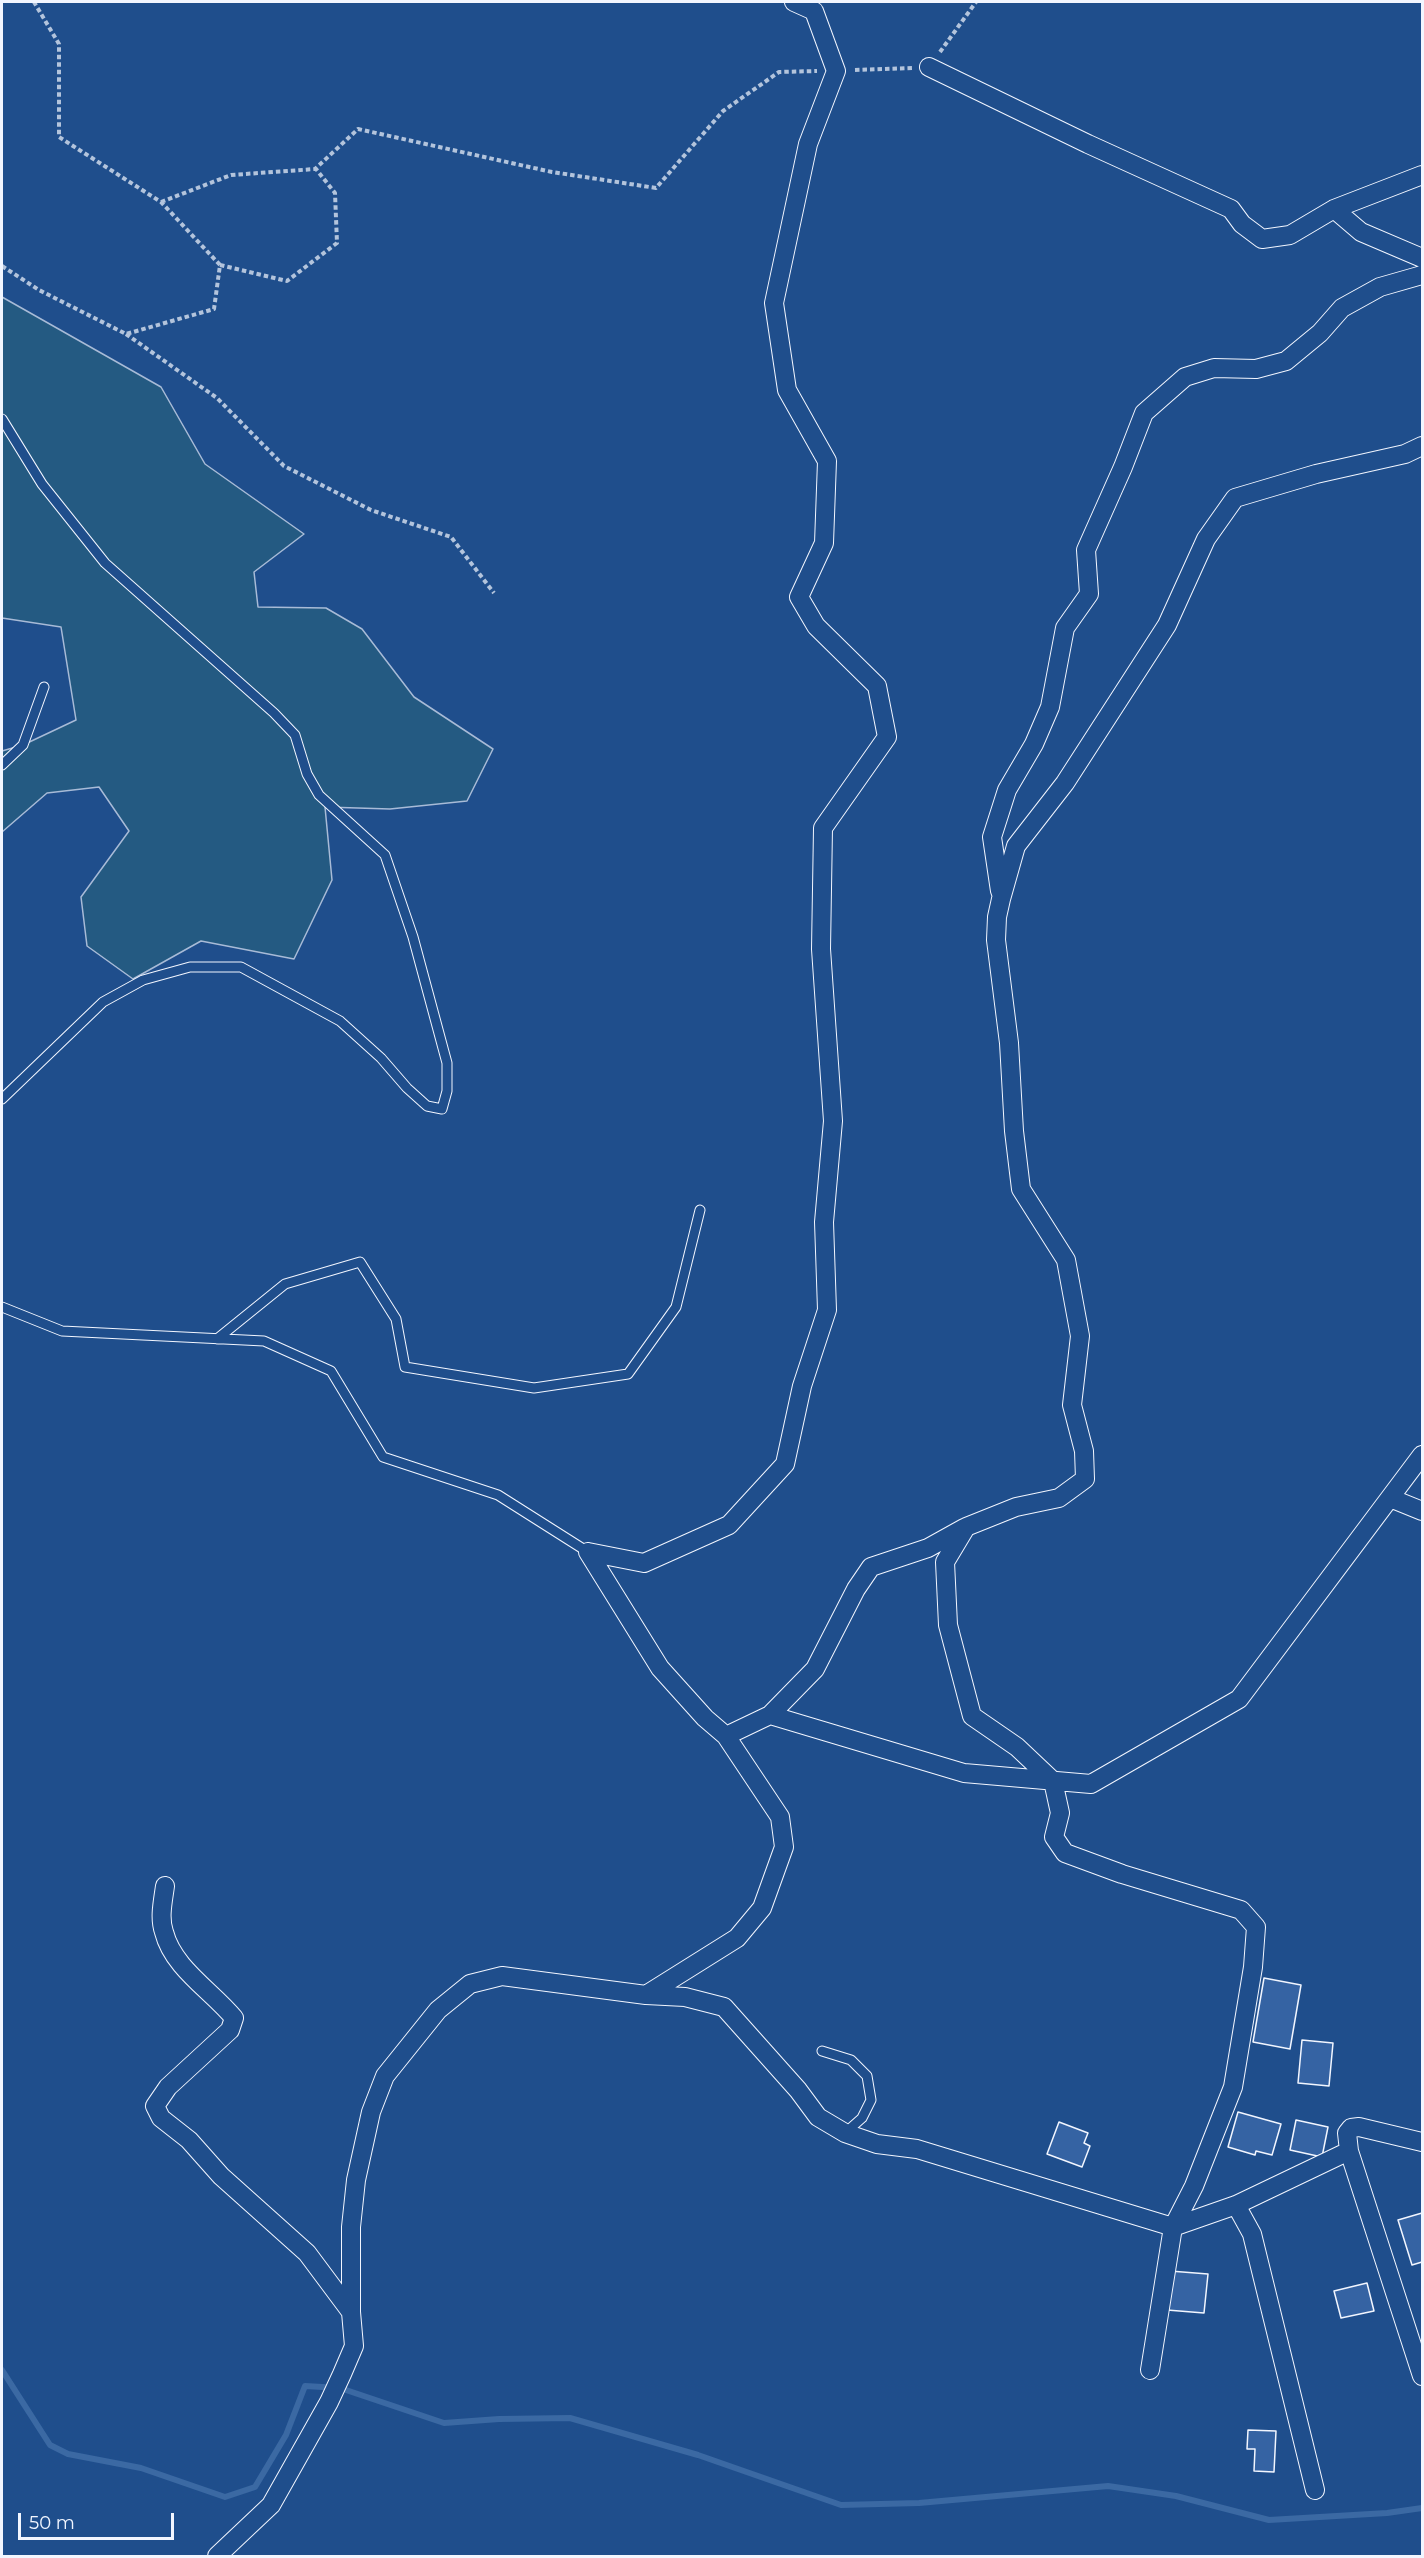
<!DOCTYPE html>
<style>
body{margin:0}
#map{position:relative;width:1424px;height:2558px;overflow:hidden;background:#1f4e8c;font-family:Montserrat,sans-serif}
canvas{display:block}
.frame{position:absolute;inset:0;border:3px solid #f2f6ff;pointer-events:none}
.scale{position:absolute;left:18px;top:2513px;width:156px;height:27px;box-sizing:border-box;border:3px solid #f2f6ff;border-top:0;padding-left:8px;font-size:18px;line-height:21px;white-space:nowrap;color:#f2f6ff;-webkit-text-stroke:4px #1f4e8c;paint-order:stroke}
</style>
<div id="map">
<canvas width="1424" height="2558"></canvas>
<div class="frame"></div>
<div class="scale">50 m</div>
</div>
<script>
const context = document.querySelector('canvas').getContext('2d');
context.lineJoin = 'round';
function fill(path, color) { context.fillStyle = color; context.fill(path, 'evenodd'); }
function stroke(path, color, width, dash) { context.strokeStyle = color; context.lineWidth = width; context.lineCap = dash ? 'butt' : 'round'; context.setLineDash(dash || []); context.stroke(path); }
const green = new Path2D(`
 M 2,297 L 161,387 L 205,464 L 304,534 L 254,572 L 258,607 L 326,608 L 362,629 L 414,697 L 493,749 L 467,801 L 390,809 L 325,807 L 332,880 L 294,959 L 201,941 L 133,979 L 87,946 L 81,897 L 129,831 L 99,787 L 47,793 L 2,832 L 2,751 L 23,745 L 76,720 L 61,627 L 2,618 Z`);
fill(green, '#245a82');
stroke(green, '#a8bbd7', 1.5);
stroke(new Path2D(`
 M 2,2370 L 50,2445 L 68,2454 L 141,2468 L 225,2497 L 255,2487 L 286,2435 L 305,2386 L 340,2388 L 444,2423 L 499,2419 L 570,2418 L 698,2455 L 841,2505 L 919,2503 L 1108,2486 L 1176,2496 L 1269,2520 L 1387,2513 L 1422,2508`), '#3b69a3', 6);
const building = new Path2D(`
 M 1264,1978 L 1301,1985 L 1290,2049 L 1253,2042 Z
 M 1302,2040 L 1333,2043 L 1329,2086 L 1298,2083 Z
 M 1238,2112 L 1281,2124 L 1272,2155 L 1256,2151 L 1255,2155 L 1228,2147 Z
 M 1296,2120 L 1328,2127 L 1322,2157 L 1290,2150 Z
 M 1059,2122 L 1088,2133 L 1084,2143 L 1090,2146 L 1082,2167 L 1047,2154 Z
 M 1422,2213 L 1422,2262 L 1412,2265 L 1398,2220 Z
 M 1170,2271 L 1208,2274 L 1204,2313 L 1167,2310 Z
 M 1367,2283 L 1374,2311 L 1341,2318 L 1334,2291 Z
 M 1248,2430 L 1276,2431 L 1274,2472 L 1254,2471 L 1255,2449 L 1247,2449 Z`);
fill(building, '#3563a3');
stroke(building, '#f2f6ff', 1.5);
const lane = new Path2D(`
 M 2,419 L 42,484 L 105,563 L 274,713 L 295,735 L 307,774 L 319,795 L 385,855 L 413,937 L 447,1063 L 447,1091 L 442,1109 L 427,1106 L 407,1088 L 381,1058 L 340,1021 L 241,967 L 190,967 L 143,980 L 103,1002 L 2,1099
 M 2,765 L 23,745 L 44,687
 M 2,1307 L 62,1331 L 264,1341 L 331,1371 L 383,1457 L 498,1495 L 588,1552
 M 217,1339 L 285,1284 L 360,1262 L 396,1319 L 405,1367 L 534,1388 L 628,1374 L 676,1307 L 700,1210
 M 822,2051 L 851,2060 L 867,2076 L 871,2100 L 862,2118 L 845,2133`);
const street = new Path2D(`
 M 929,67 L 1088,144 L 1231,209 L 1242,224 L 1262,239 L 1290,235 L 1334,209 L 1422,175
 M 1334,209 L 1361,232 L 1422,258
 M 1000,891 L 992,837 L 1007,790 L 1034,744 L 1050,707 L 1065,628 L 1089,594 L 1086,550 L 1123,467 L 1144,413 L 1185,377 L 1214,368 L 1256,369 L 1286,361 L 1320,333 L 1342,308 L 1380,287 L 1422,275
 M 1390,1498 L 1422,1511
 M 588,1552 L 644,1563 L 729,1525 L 785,1464 L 802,1386 L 827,1310 L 824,1222 L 833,1121 L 821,949 L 823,828 L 887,737 L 877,686 L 816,626 L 799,597 L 824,543 L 827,461 L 787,390 L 774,303 L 808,144 L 836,71 L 814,11 L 794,2
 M 588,1552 L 660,1668 L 705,1718 L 726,1736 L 770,1715 L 815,1669 L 856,1589 L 871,1567 L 928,1548 L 964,1528
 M 770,1715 L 964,1773 L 1091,1784 L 1239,1699 L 1422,1455
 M 165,1886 C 163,1901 159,1918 164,1932 C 173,1968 212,1991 234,2018 L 230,2030 L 168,2087 L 155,2106 L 161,2118 L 189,2140 L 221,2176 L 307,2253 L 351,2312
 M 646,1995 L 737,1938 L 762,1908 L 784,1847 L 780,1817 L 726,1736
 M 1349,2151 L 1422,2376
 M 1236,2205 L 1252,2234 L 1315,2490
 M 1150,2370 L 1173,2227 L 1194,2186 L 1233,2087 L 1253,1967 L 1256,1927 L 1241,1910 L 1122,1874 L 1065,1853 L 1054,1837 L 1060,1813 L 1053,1781 L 1017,1747 L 972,1716 L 948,1625 L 945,1562 L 966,1527 L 1016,1507 L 1059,1498 L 1085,1479 L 1084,1451 L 1072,1405 L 1080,1336 L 1066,1260 L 1021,1189 L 1014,1131 L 1009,1043 L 996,940 L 997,917 L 1001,899 L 1016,846 L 1065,783 L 1167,625 L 1206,539 L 1235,498 L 1316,474 L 1405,454 L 1422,446
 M 217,2556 L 271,2505 L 329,2402 L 342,2374 L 354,2346 L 351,2312 L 351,2227 L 356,2180 L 371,2112 L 385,2076 L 438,2010 L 470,1984 L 502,1976 L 646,1995 L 685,1997 L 724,2007 L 798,2090 L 818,2117 L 845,2133 L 877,2144 L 917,2149 L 1173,2227 L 1236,2205 L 1349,2151 L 1347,2133 L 1351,2128 L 1359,2127 L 1422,2142`);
stroke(lane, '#f2f6ff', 11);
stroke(street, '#f2f6ff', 20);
stroke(new Path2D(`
 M 940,52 L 976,2
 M 855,70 L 913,68
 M 161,202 L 231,175 L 315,169 L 358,129 L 552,172 L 656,188 L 723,111 L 779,72 L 817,71
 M 220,265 L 287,281 L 337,243 L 335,193 L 316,169
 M 2,266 L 39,290 L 126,334 L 214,309 L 220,265 L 161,202 L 59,137 L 59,44 L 34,2
 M 126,334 L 217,398 L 284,466 L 371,510 L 451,537 L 494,593`), '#b3c4dc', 4, [4.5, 3]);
stroke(lane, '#1f4e8c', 9);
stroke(street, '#1f4e8c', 18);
</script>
